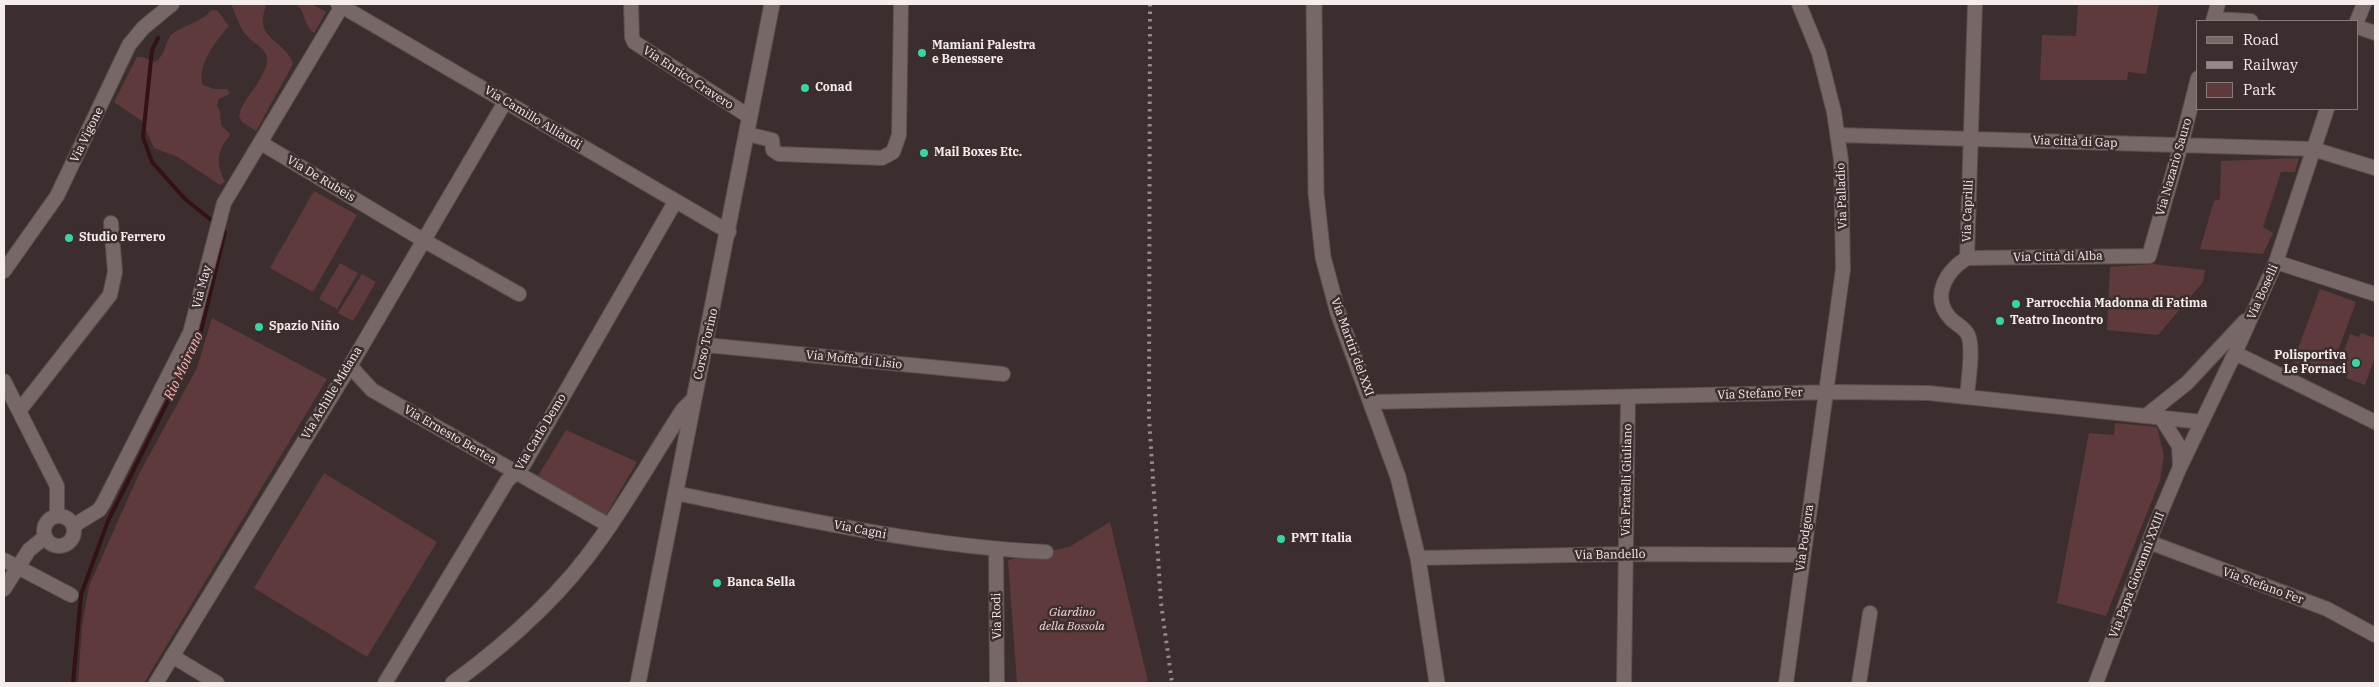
<!DOCTYPE html>
<meta charset="utf-8">
<style>
body{margin:0}
#map{position:relative;width:2379px;height:687px;overflow:hidden;background:#3c2e2e;font-family:"IBM Plex Serif",serif}
canvas{display:block}
.frame{position:absolute;inset:0;border:5px solid #f5ecec;pointer-events:none}
.legend{position:absolute;left:2196px;top:20px;width:162px;height:90px;box-sizing:border-box;background:#3c2e2e;border:1px solid #867a7a;margin:0;padding:6px 9px;list-style:none;font-size:15px;color:#f5ecec}
.legend li{display:flex;align-items:center;gap:10px;height:25px}
.legend b{width:25px;border:1px solid #867a7a}
</style>
<div id="map">
<canvas width="2379" height="687"></canvas>
<div class="frame"></div>
<ul class="legend">
<li><b style="height:6px;background:#776767"></b>Road</li>
<li><b style="height:6px;background:#958989"></b>Railway</li>
<li><b style="height:14px;background:#5f3a3c"></b>Park</li>
</ul>
</div>
<script>
const context = document.querySelector('canvas').getContext('2d');
context.lineJoin = 'round';
function fill(path, color) { context.fillStyle = color; context.fill(path, 'evenodd'); }
function stroke(path, color, width, dash) { context.strokeStyle = color; context.lineWidth = width; context.lineCap = dash ? 'butt' : 'round'; context.setLineDash(dash || []); context.stroke(path); }
function label(font, color, halo, rows, align = 'center') {
  context.font = font + ' "IBM Plex Serif",serif'; context.lineWidth = 5; context.setLineDash([]); context.textBaseline = 'middle'; context.strokeStyle = halo; context.fillStyle = color; for (const [text, x, y, turn = 0] of rows) {
    context.save(); context.translate(x, y); context.rotate((+turn || 0) * Math.PI / 180); context.textAlign = isNaN(turn) ? turn : align; if (halo) context.strokeText(text, 0, 0); context.fillText(text, 0, 0); context.restore();
  }
}
fill(new Path2D(`
 M 231,4 L 267,4 C 251,40 286,39 293,64 L 256,131 L 242,122 L 239,116 C 242,101 253,92 260,79 C 280,47 254,50 242,29 C 237,21 235,12 231,4 Z
 M 296,4 L 312,4 L 326,12 L 314,33 C 303,25 306,12 296,4 Z
 M 2078,4 L 2159,4 L 2146,74 L 2128,72 L 2127,80 L 2040,80 L 2042,35 L 2076,36 Z
 M 212,10 L 218,11 L 229,26 C 217,40 196,65 203,85 L 214,89 L 227,89 L 230,94 L 219,99 L 217,106 L 220,111 L 221,125 L 230,134 C 228,139 224,142 222,147 C 216,160 219,170 225,182 L 220,185 L 178,157 L 154,148 L 142,121 L 114,102 L 137,57 L 143,57 L 155,62 C 166,55 164,44 171,35 C 180,26 199,24 212,10 Z
 M 2299,158 L 2295,172 L 2281,172 L 2263,227 L 2273,233 L 2263,254 L 2200,249 L 2214,201 L 2220,199 L 2221,161 Z
 M 314,191 L 357,215 L 313,292 L 270,268 Z
 M 340,263 L 358,273 L 337,309 L 319,299 Z
 M 2152,264 L 2205,270 L 2203,282 L 2158,335 L 2107,330 L 2110,267 Z
 M 362,274 L 376,282 L 353,321 L 338,313 Z
 M 2320,289 L 2356,302 L 2329,375 L 2293,362 Z
 M 212,318 L 327,379 L 144,683 L 78,683 L 82,626 L 89,586 L 139,474 L 197,368 Z
 M 2361,333 L 2375,338 L 2375,357 L 2365,385 L 2346,378 L 2347,374 L 2337,370 L 2350,334 L 2359,337 Z
 M 2115,423 L 2157,427 L 2164,456 L 2160,480 L 2106,616 L 2057,603 L 2089,433 L 2114,435 Z
 M 566,430 L 637,462 L 606,515 L 538,476 Z
 M 324,473 L 437,542 L 367,657 L 254,588 Z
 M 1110,522 L 1148,681 L 1141,683 L 1017,683 L 1008,560 L 1069,547 Z`), '#5f3a3c');
stroke(new Path2D(`
 M 158,38 L 152,50 L 143,137 L 152,162 L 185,199 L 215,223
 M 73,683 L 81,595 L 108,521 L 199,339 L 225,232 L 221,228`), '#341214', 4);
const minor = new Path2D(`
 M 338,4 L 729,232
 M 631,4 L 632,37 L 634,42 L 750,117
 M 2214,19 L 2251,21
 M 2213,21 L 2218,4
 M 2357,21 L 2364,4
 M 2358,27 L 2375,33
 M 747,134 L 772,140 L 773,150 L 779,154 L 882,158 L 893,152 L 899,135 L 901,4
 M 1838,135 L 2313,149 L 2375,168
 M 261,143 L 423,240 L 519,294
 M 1967,258 L 2149,256 L 2181,145 L 2198,78
 M 2276,262 L 2375,294
 M 4,271 L 57,196 L 129,45 L 143,28 L 172,4
 M 706,345 L 1003,374
 M 2235,353 L 2375,422
 M 350,366 L 372,390 L 610,526
 M 4,381 L 19,411
 M 1967,397 C 1968,381 1974,348 1968,335 C 1965,328 1956,324 1951,319 C 1930,297 1946,271 1967,258 L 1975,4
 M 1372,402 L 1837,392 L 1929,393 L 2202,422
 M 2147,415 L 2187,383 L 2245,321
 M 2160,416 L 2179,446 L 2180,465
 M 675,493 C 798,518 920,546 1046,552
 M 57,516 L 57,486 L 19,411 L 110,295 L 115,272 L 111,223
 M44 531a15 15 0 1 1 30 0a15 15 0 1 1-30 0Z
 M 73,526 L 99,510 L 103,504 L 190,333 L 224,203 L 342,6
 M 2149,542 L 2327,609 L 2375,635
 M 996,549 L 997,683
 M 1418,558 L 1625,554 L 1802,555
 M 4,560 L 71,595
 M 4,589 L 29,550 L 45,537
 M 172,656 L 217,683
 M 156,683 L 350,366 L 505,102
 M 385,683 L 507,481 L 524,464 L 675,202
 M 1624,683 L 1628,398
 M 1786,683 L 1843,269 L 1841,160 L 1834,112 L 1819,53 L 1799,4
 M 1859,683 L 1870,613
 M 2096,683 L 2155,526 L 2180,467 L 2235,353 L 2276,262 L 2327,109`);
const tertiary = new Path2D(`
 M 1314,4 L 1316,193 L 1323,257 L 1338,313 L 1398,477 L 1418,558 L 1437,683`);
const secondary = new Path2D(`
 M 453,683 C 509,642 561,596 601,538 C 630,497 655,453 683,410 L 694,399
 M 638,683 C 682,457 729,231 772,4`);
stroke(minor, '#594e4e', 16);
stroke(tertiary, '#594e4e', 17);
stroke(secondary, '#594e4e', 17);
stroke(minor, '#776767', 14);
stroke(tertiary, '#776767', 15);
stroke(secondary, '#776767', 15);
stroke(new Path2D(`
 M 1150,4 L 1149,417 L 1161,603 L 1172,683`), '#958989', 4, [2.5, 5]);
for (const [x, y, r, color] of [
 [922,53,5,"#3bd4a4"],
 [805,88,5,"#3bd4a4"],
 [924,153,5,"#3bd4a4"],
 [69,238,5,"#3bd4a4"],
 [2016,304,5,"#3bd4a4"],
 [2000,321,5,"#3bd4a4"],
 [259,327,5,"#3bd4a4"],
 [2356,363,5,"#3bd4a4"],
 [1281,539,5,"#3bd4a4"],
 [717,583,5,"#3bd4a4"]
]) { const dot = new Path2D(); dot.arc(x, y, r, 0, 2 * Math.PI); context.fillStyle = color; context.fill(dot); stroke(dot, '#3c2e2e', 2); }
label('bold 12px', '#f5ecec', '#3c2e2e', [
 ["Mamiani Palestra",932,46],
 ["e Benessere",932,60],
 ["Conad",815,88],
 ["Mail Boxes Etc.",934,153],
 ["Studio Ferrero",79,238],
 ["Parrocchia Madonna di Fatima",2026,304],
 ["Teatro Incontro",2010,321],
 ["Spazio Niño",269,327],
 ["Polisportiva",2346,356,"right"],
 ["Le Fornaci",2346,370,"right"],
 ["PMT Italia",1291,539],
 ["Banca Sella",727,583]
], 'left');
label('12px', '#f5ecec', '#3c2e2e', [
 ["Via Enrico Cravero",688,78,33],
 ["Via Camillo Alliaudi",533,118,31],
 ["Via Vigone",87,135,-64],
 ["Via città di Gap",2075,142,2],
 ["Via Nazario Sauro",2174,167,-74],
 ["Via De Rubeis",321,179,31],
 ["Via Palladio",1842,196,-92],
 ["Via Caprilli",1968,211,-88],
 ["Via Città di Alba",2058,257,-1],
 ["Via May",202,287,-75],
 ["Via Boselli",2263,292,-66],
 ["Corso Torino",706,344,-77],
 ["Via Martiri del XXI",1352,347,70],
 ["Via Moffa di Lisio",854,360,6],
 ["Via Achille Midana",332,393,-59],
 ["Via Stefano Fer",1760,394,-2],
 ["Via Carlo Demo",541,432,-59],
 ["Via Ernesto Bertea",450,435,30],
 ["Via Fratelli Giuliano",1627,480,-89],
 ["Via Cagni",860,530,11],
 ["Via Podgora",1805,538,-82],
 ["Via Bandello",1610,555,-1],
 ["Via Papa Giovanni XXIII",2137,575,-69],
 ["Via Stefano Fer",2263,586,20],
 ["Via Rodi",997,616,-91]
]);
label('italic 12px', '#fadbdb', '#3c2e2e', [
 ["Giardino",1072,613],
 ["della Bossola",1072,627]
]);
label('italic 14px', '#fdb4b6', '#3c2e2e', [
 ["Rio Moirano",184,366,-65]
]);
</script>
